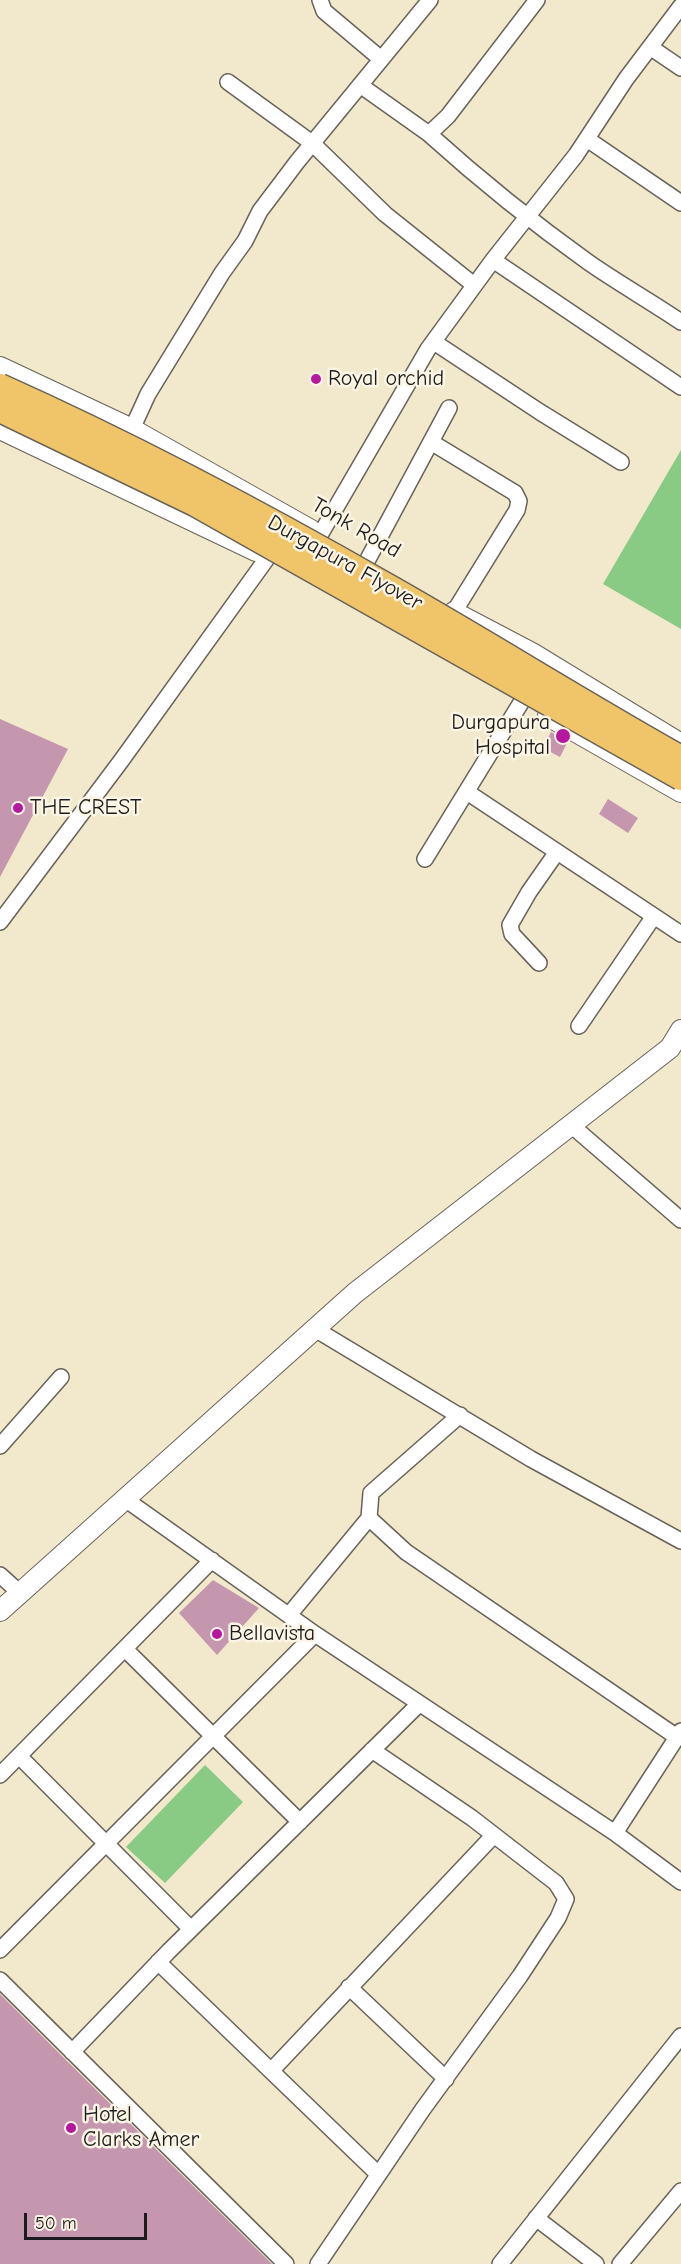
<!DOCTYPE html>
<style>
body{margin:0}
#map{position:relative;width:681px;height:2264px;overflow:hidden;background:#f2e8cc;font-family:"Comic Neue",sans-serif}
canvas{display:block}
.scale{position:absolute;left:24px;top:2213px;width:123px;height:27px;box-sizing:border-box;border:3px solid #1c1c1c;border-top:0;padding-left:8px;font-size:18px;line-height:21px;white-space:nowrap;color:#1c1c1c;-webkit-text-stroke:4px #fcf5e5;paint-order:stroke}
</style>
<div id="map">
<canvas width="681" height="2264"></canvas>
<div class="scale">50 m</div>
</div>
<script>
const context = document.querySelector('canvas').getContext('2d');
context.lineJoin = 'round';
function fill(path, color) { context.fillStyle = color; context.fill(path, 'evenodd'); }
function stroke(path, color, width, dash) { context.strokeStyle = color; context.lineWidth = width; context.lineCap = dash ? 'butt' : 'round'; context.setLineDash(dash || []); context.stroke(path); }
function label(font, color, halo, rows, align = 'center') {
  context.font = font + ' "Comic Neue",sans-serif'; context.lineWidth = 5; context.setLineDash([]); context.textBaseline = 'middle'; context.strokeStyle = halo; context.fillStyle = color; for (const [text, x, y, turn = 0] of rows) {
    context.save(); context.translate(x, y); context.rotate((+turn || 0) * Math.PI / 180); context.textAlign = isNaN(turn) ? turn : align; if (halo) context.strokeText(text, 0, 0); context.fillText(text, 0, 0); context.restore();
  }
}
fill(new Path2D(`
 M 681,450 L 681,629 L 603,584 Z
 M 205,1765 L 243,1802 L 165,1883 L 126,1847 Z`), '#89cb84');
fill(new Path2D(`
 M 0,719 L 68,749 L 0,877 Z
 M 551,732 L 568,741 L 560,757 L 543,748 Z
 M 608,799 L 638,818 L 628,833 L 599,814 Z
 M 213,1580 L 259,1608 L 217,1655 L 179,1613 Z
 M 0,1994 L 65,2059 L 272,2264 L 0,2264 Z`), '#c497ae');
const minor = new Path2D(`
 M 320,0 L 324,11 L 381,59
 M 537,0 L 448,116 L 429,134 C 480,180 532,222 588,262 C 618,283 650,301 681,322
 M 650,47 L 681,68
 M 228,82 L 312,143 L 385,214 L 474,285
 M 360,85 L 429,134
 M 587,139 L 681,203
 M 493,260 L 681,387
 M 434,342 L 540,412 L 621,462
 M 132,429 L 148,394 L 222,273 L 245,241 L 260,211 L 297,162 L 430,0
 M 431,442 L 515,493 L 519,501 L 517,510 L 454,612
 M 320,535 L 428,349 L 493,260 L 576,155 L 626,79 L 681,6
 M 367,561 L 449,408
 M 467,792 L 681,934
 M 425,859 L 522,701
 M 0,922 L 121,761 L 278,543
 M 539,963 L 512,934 L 510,925 L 529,892 L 557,852
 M 579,1026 L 654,916
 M 571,1125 L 681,1220
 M 315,1329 L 531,1459 L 681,1541
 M 460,1415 L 371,1493 L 369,1518 L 406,1552 L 677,1737
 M 0,1446 L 61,1377
 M 125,1499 L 315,1634 L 615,1833 L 681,1882
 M 0,1575 L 20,1593
 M 289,1615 L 369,1518
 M 125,1649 L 300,1822
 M 19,1756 L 191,1929
 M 0,1775 L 212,1560
 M 615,1833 L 681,1731
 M 0,1950 L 315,1634
 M 158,1962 L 378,2174
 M 0,1980 L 286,2264
 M 349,1987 L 446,2079
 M 72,2052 L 169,1951 L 418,1705
 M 271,2071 L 494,1835
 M 536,2218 L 596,2264
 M 318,2264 L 423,2109 L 520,1976 L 558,1918 L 566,1899 L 556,1883 L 472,1818 L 372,1750
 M 500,2264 L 681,2036
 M 620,2264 L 681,2191`);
const tertiary = new Path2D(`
 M 0,367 L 132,429 L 311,530
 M 0,429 L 256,551
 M 454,612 L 532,653 L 681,744
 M 548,716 L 681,792
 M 0,1611 L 355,1293 L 670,1048 L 681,1030`);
stroke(minor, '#67635a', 18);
stroke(tertiary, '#67635a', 22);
stroke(minor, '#fff', 15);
stroke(tertiary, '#fff', 20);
const primaryBridge = new Path2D(`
 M 0,386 C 134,446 264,515 391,588 C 488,643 583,703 681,758
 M 0,410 L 195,504 L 681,778`);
stroke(primaryBridge, '#67635a', 27, []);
stroke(primaryBridge, '#f0c469', 24);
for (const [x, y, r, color] of [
 [316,379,6,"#b5179e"],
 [563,736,8,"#b5179e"],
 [18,808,6,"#b5179e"],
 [217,1634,6,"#b5179e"],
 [71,2128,6,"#b5179e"]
]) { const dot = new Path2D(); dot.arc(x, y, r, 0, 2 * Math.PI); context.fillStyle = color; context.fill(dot); stroke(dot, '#fcf5e5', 2); }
label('22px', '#1c1c1c', '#fcf5e5', [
 ["Royal orchid",328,379],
 ["Durgapura",550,723,"right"],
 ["Hospital",550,748,"right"],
 ["THE CREST",30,808],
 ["Bellavista",229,1634],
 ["Hotel",83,2115],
 ["Clarks Amer",83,2140]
], 'left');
label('22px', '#1c1c1c', '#fcf5e5', [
 ["Tonk Road",356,528,30],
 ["Durgapura Flyover",345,563,29]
]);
</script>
